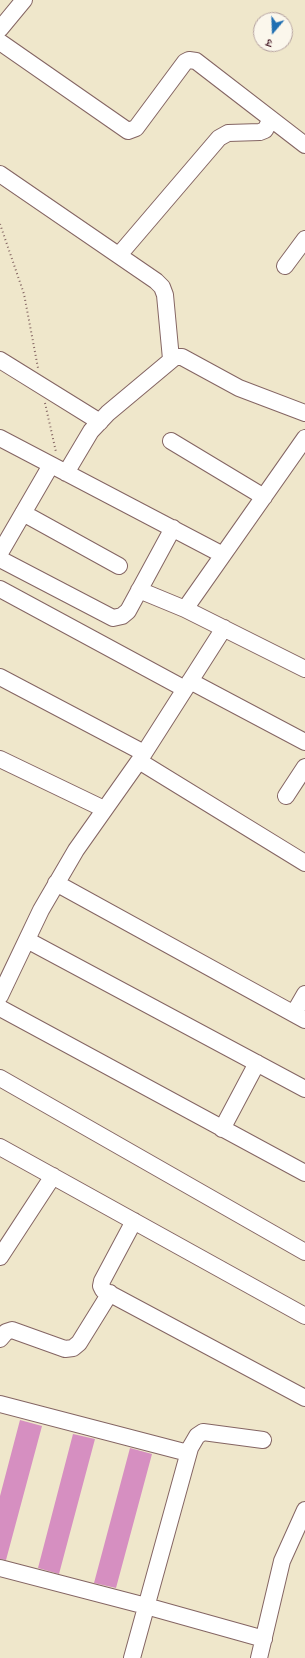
<!DOCTYPE html>
<meta charset="utf-8">
<style>
body{margin:0}
#map{position:relative;width:305px;height:1658px;overflow:hidden;background:#efe7cb;font-family:"IM FELL Double Pica","Noto Serif Devanagari",serif}
canvas{display:block}
.north{position:absolute;left:253px;top:12px;width:40px;height:40px;box-sizing:border-box;background:#fbf7ec;border:1px solid #b4a19f;border-radius:50%;rotate:199deg;font-size:11px;font-weight:700;line-height:16px;text-align:center;color:#4a1f2b}
.north::after{content:'';display:block;margin:auto;width:14px;height:18px;background:#1f6fb2;clip-path:polygon(50% 0,100% 100%,50% 72%,0 100%)}
</style>
<div id="map">
<canvas width="305" height="1658"></canvas>
<div class="north">उ</div>
</div>
<script>
const context = document.querySelector('canvas').getContext('2d');
context.lineJoin = 'round';
function fill(path, color) { context.fillStyle = color; context.fill(path, 'evenodd'); }
function stroke(path, color, width, dash) { context.strokeStyle = color; context.lineWidth = width; context.lineCap = dash ? 'butt' : 'round'; context.setLineDash(dash || []); context.stroke(path); }
fill(new Path2D(`
 M 20,1420 L 42,1426 L 6,1560 L 0,1559 L 0,1496 Z
 M 73,1434 L 95,1439 L 59,1574 L 38,1568 Z
 M 130,1448 L 152,1454 L 116,1588 L 94,1583 Z`), '#d68fc1');
const minor = new Path2D(`
 M 0,29 L 24,0
 M 0,42 L 128,131 L 136,128 L 185,62 L 189,60 L 196,61 L 305,145
 M 0,174 L 156,281 L 162,287 L 165,295 L 171,359
 M 119,255 L 219,138 L 228,133 L 260,132 L 265,130 L 271,119
 M 285,266 L 305,239
 M 0,360 L 100,422
 M 0,438 L 223,555
 M 171,441 L 264,497
 M 66,473 L 91,431 L 108,413 L 175,357 L 182,357 L 239,388 L 305,413
 M 23,513 L 119,566
 M 0,553 L 51,465
 M 0,559 L 113,618 L 122,616 L 128,611 L 173,528
 M 0,589 L 185,689
 M 139,590 L 185,609 L 305,669
 M 185,609 L 305,438
 M 0,677 L 144,753
 M 190,681 L 305,742
 M 0,759 L 104,809
 M 139,761 L 305,863
 M 286,796 L 305,767
 M 56,883 L 305,1020
 M 27,940 L 305,1089
 M 0,996 L 41,910 L 76,850 L 141,758 L 224,628
 M 0,1008 L 305,1173
 M 294,1013 L 305,994
 M 0,1078 L 305,1252
 M 222,1129 L 257,1063
 M 0,1147 L 305,1316
 M 134,1221 L 102,1281 L 101,1286 L 103,1290 L 305,1398
 M 0,1257 L 53,1176
 M 0,1339 L 6,1332 L 12,1330 L 65,1349 L 73,1348 L 79,1343 L 110,1293
 M 0,1404 L 188,1453
 M 0,1568 L 146,1606 L 264,1639
 M 132,1658 L 190,1448 L 197,1436 L 203,1432 L 263,1440
 M 259,1658 L 282,1561 L 305,1510`);
stroke(minor, '#846563', 18);
stroke(new Path2D(`
 M 0,224 L 24,294 L 38,368
 M 45,403 L 56,452`), '#846563', 2, [1, 3]);
stroke(minor, '#fff', 16);
</script>
